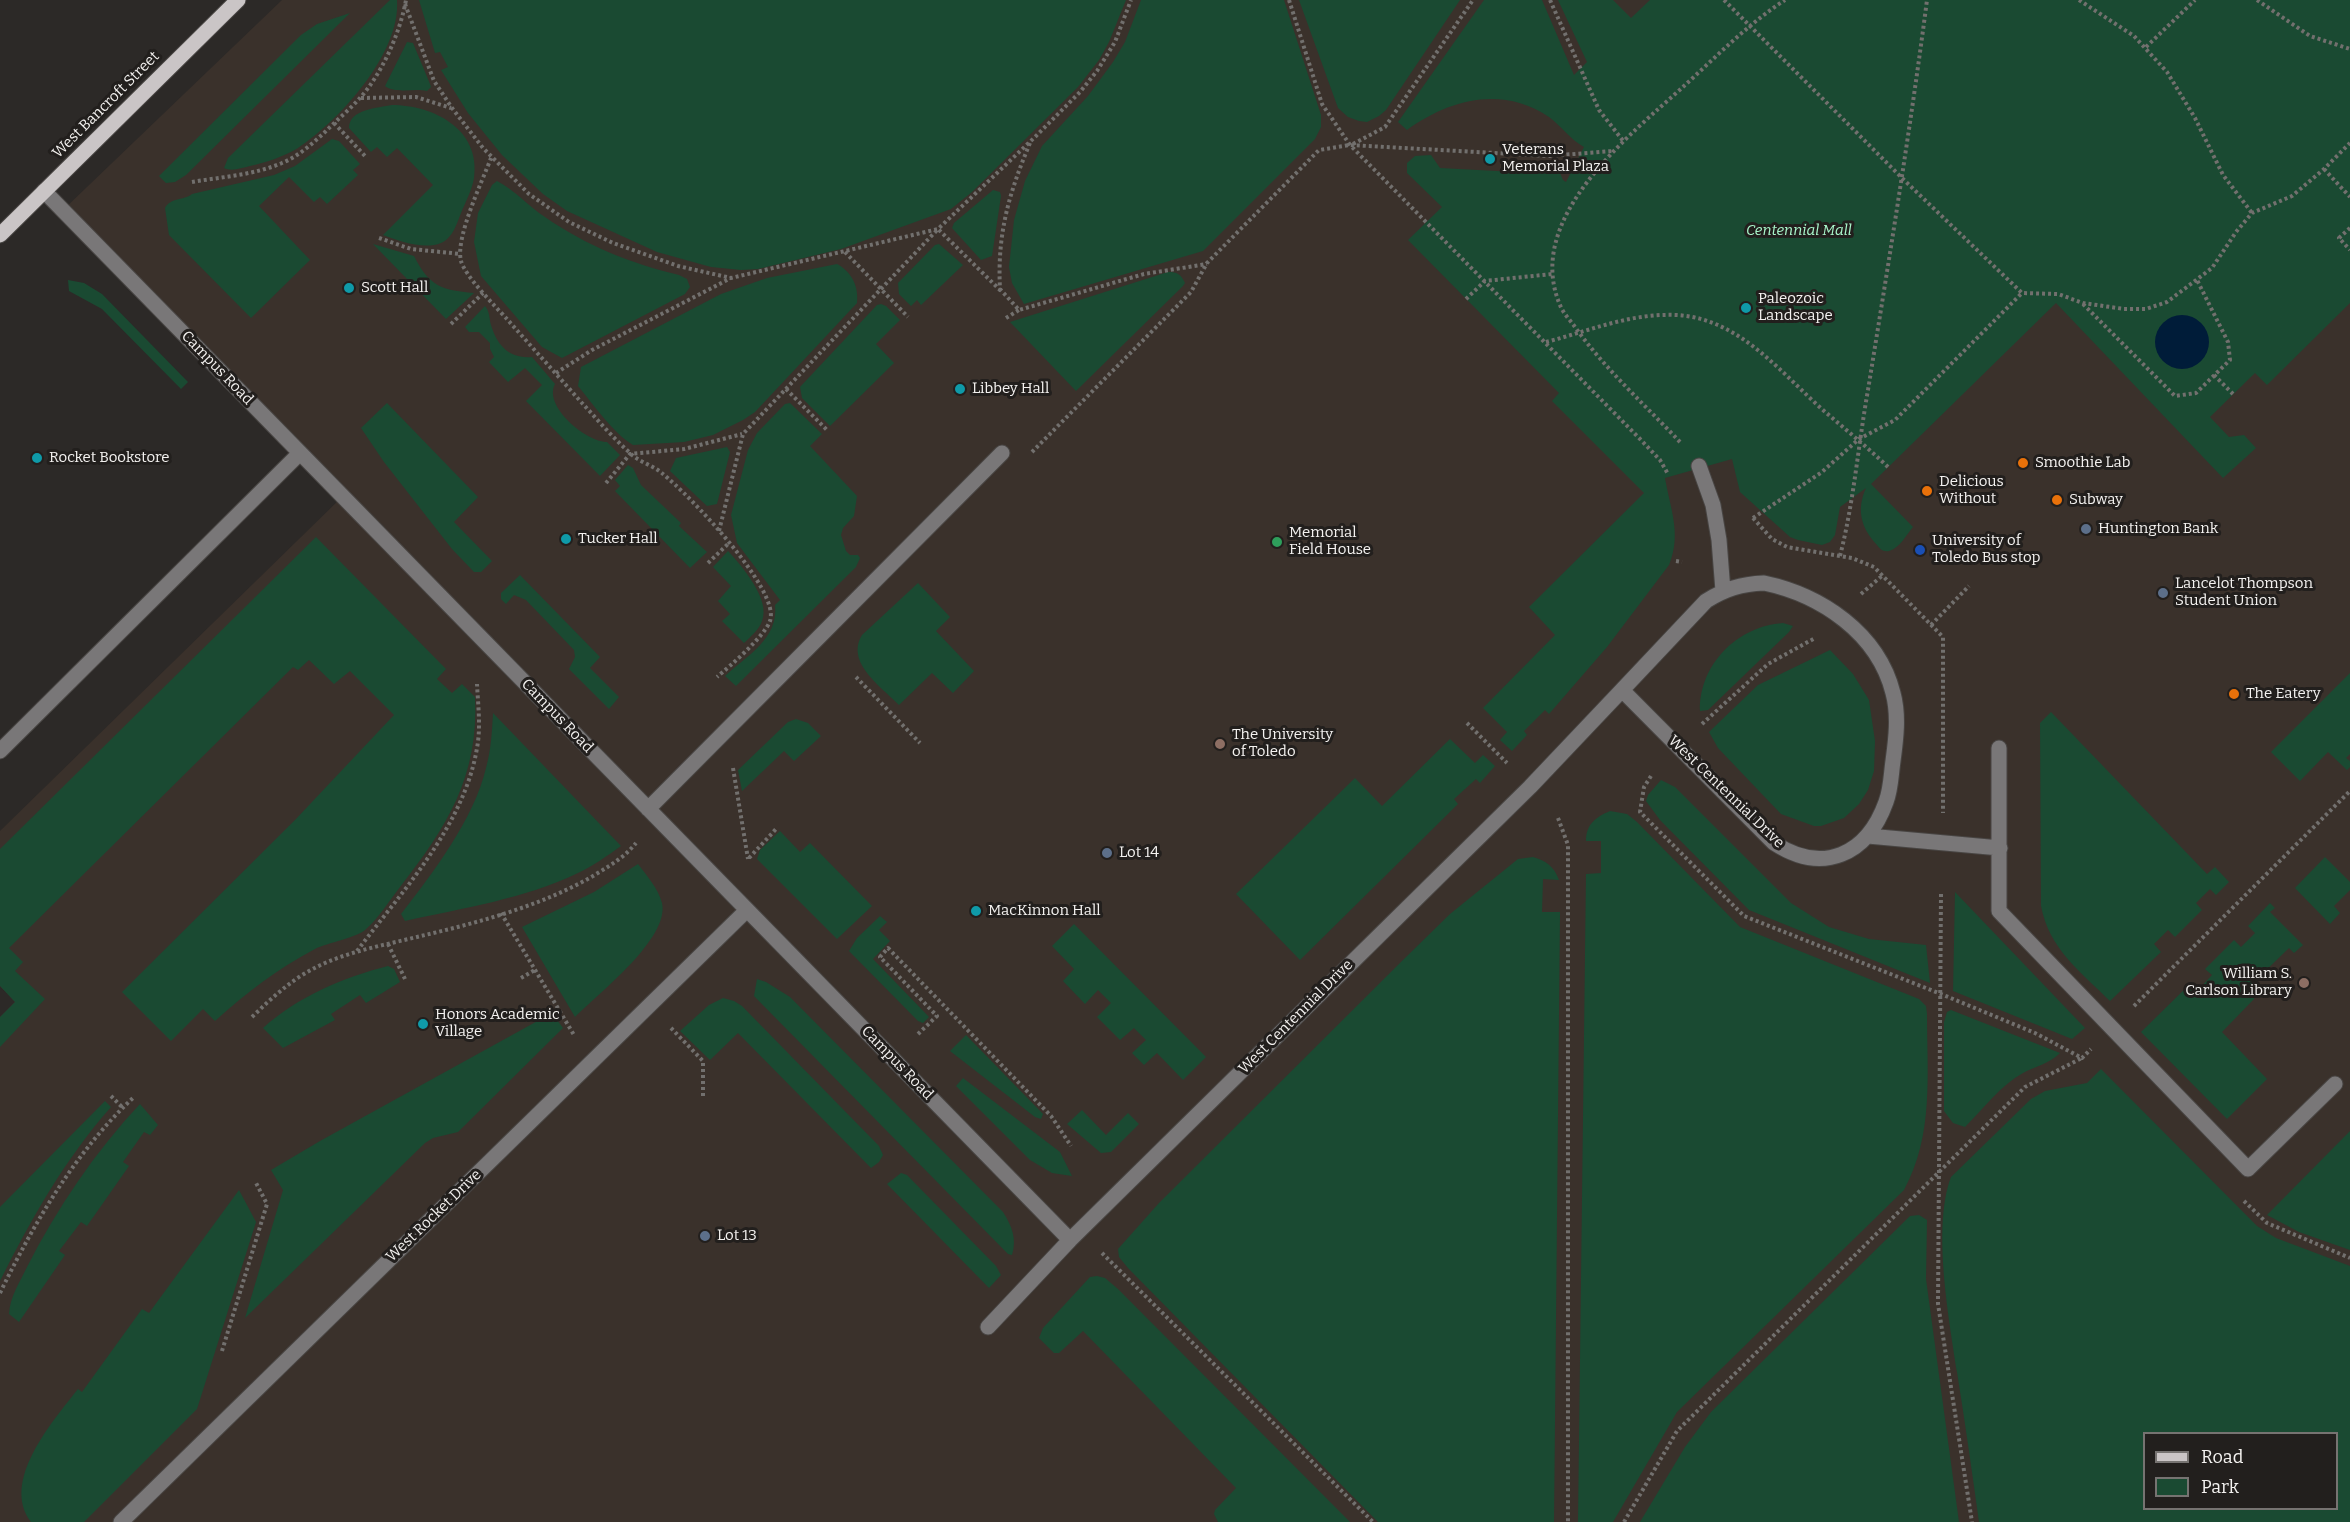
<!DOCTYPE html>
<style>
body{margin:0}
#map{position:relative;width:2350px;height:1522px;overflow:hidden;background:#2c2927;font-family:Bitter,serif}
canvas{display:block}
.legend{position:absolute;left:2143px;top:1432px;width:195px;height:78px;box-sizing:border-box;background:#221f1d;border:2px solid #767371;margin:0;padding:8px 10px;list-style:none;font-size:18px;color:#f4f2f0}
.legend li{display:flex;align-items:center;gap:12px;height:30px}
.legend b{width:30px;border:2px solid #767371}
</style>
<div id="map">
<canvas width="2350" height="1522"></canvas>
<ul class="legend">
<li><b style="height:8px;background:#cac5c6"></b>Road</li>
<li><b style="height:16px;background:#1a4a32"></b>Park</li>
</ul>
</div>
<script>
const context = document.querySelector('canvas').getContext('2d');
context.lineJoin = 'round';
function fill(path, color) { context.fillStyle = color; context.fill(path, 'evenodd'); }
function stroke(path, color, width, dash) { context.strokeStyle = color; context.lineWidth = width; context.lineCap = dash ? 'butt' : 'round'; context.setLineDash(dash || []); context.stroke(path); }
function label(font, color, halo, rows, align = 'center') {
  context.font = font + ' Bitter,serif'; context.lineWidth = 6; context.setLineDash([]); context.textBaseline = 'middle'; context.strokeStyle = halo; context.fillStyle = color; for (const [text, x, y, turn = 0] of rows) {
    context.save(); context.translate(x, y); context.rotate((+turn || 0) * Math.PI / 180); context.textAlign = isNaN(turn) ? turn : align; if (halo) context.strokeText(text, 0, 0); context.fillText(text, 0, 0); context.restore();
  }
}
fill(new Path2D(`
 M 282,0 L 2350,0 L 2350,1522 L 0,1522 L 0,1017 L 15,1002 L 0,986 L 0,831 L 342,497 L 63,210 ZM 2144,1434 L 2336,1434 L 2336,1508 L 2144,1508 Z`), '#3a312b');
fill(new Path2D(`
 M 390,0 L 397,0 C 401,53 339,121 298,148 C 283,157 267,162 250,166 C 241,168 232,172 224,168 L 228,158 Z
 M 419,0 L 1126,0 L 1109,42 L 1099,60 L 1078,87 L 972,192 L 951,209 L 841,249 L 758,269 L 741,270 L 711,267 L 657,252 L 567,211 L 543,194 L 502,155 L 468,113 L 441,70 L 448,67 L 440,52 L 435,53 Z
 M 1141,0 L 1284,0 L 1321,115 L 1321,127 L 1315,139 L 1203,251 L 1024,304 L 1012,283 L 1009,267 L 1014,220 L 1025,181 L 1042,146 L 1088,96 L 1113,62 L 1125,42 Z
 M 1299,0 L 1460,0 L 1386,110 L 1379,116 L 1367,122 L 1359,121 L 1348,117 L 1338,108 Z
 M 1484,0 L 1542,0 L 1574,75 L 1587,62 L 1558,0 L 1613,0 L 1631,18 L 1650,0 L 2350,0 L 2350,303 L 2267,385 L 2255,373 L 2210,417 L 2229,437 L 2244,435 L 2256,448 L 2223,478 L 2056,303 L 1871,484 L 1913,527 C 1906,535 1900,548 1889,551 C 1883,552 1880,549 1877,545 C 1861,528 1856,510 1866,488 L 1840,507 L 1835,535 L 1830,542 L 1822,545 L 1798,540 L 1790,537 L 1740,492 L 1732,459 L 1665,478 C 1670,508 1682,534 1669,565 L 1607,647 L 1549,714 L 1545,710 L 1524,731 L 1527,735 L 1512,751 L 1500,740 L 1507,732 L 1483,708 L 1555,635 L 1529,607 L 1644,493 L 1552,401 L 1559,393 L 1408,240 L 1442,207 L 1407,173 L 1407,163 L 1415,156 L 1431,155 L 1440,168 L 1534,173 L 1545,163 C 1557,164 1559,170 1563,180 L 1566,182 L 1584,147 C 1571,140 1561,126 1549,117 C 1501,85 1449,100 1407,130 L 1398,122 Z
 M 350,13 L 186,175 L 175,182 L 166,183 L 159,176 L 301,35 L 317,24 Z
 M 407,42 L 413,43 L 430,84 L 431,87 L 427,91 C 414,88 395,94 385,86 Z
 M 392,105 C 433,105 481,129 474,178 C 472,190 466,201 461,213 C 457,223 453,238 441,243 C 424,250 399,241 383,235 L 433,185 L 397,148 L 387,157 L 377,147 L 371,152 L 349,128 C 349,109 378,108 392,105 Z
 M 332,139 L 339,141 L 360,164 L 353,170 L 358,175 L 327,204 L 320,197 L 314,202 L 289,177 L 259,206 L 310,260 L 251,318 L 169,235 L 165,208 C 171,197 183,201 192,194 L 274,175 L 295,166 Z
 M 497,181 C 515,190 528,206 545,217 C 585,245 632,264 679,275 L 687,279 L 690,287 L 685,294 L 562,358 L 542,347 L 481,276 L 474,242 L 478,213 L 492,185 Z
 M 993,190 L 1000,192 L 1001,196 L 992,256 L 981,260 L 952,228 L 954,223 Z
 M 373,244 L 414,256 C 429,286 441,290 474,293 L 446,319 Z
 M 939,244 L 963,265 L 921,305 L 917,300 L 911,306 L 899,294 L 898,283 L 935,245 Z
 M 837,264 C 852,272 859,287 857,303 L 755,412 L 743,420 L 713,435 L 684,442 L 633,445 C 613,433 593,404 578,386 L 581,367 L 721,294 L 767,278 Z
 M 1168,272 C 1177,272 1181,274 1185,283 L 1183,286 L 1076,391 L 1010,322 Z
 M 68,280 L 84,283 L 102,294 L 188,382 L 181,389 L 102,309 L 69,291 Z
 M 881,304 L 886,306 L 900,320 L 876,344 L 894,363 L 830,426 L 802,398 L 800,387 L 877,305 Z
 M 485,306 C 490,312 489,318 491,325 C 497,345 509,359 532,357 L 555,384 C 543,406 586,442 607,442 L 620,455 L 600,476 L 526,401 L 542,385 L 525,368 L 508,382 L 489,362 L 494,357 L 490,349 L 490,343 L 479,332 L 469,332 L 465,327 Z
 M 387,403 L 478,497 L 454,522 L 492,561 L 481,572 L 474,572 L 452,549 L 384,462 L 361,428 Z
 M 790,403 L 822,434 L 810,446 L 857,496 L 854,516 L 843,528 L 841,535 L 846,551 L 850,555 L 858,555 L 860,558 L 856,567 L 736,686 L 725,676 C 747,656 779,638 775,605 L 780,600 L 737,543 L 731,515 L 748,450 L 757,433 L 785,404 Z
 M 727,447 L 730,452 L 717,504 L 707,506 L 670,471 L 676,458 Z
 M 628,465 L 633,468 L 641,485 L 681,523 L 679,526 L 707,552 L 690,568 L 615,491 L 620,486 L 615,480 Z
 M 316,537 L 446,669 L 437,679 L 452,693 L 462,684 L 475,697 C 479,776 447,827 400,887 C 389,901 379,918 365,930 C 358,937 327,943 315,949 C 277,969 246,993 215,1021 L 203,1009 L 171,1041 L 122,992 L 295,820 L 394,715 L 350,671 L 334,684 L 309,660 L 298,670 L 293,667 L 9,948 L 23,962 L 15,971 L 45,999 L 0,1047 L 0,1017 L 15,1002 L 0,986 L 0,849 Z
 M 728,551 C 742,566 771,600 762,621 C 759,630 751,636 744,643 L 722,621 L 730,614 L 718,601 L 731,586 L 713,567 Z
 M 520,575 L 600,657 L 590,668 L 619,697 L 609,709 L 569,669 L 575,657 L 574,650 L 526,600 L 514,595 L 506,604 L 501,599 L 501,593 Z
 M 918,583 L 950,617 L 936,631 L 974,671 L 953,693 L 932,673 L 899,705 C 882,687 845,663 862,635 Z
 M 1783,623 L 1793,626 L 1789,632 L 1708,710 L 1700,711 C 1699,664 1738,626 1783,623 Z
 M 1830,650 L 1853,674 L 1869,700 L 1875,741 L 1874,771 L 1868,790 L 1859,804 L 1844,818 L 1821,826 L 1814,826 L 1781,814 L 1718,748 L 1709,732 L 1758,685 Z
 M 2350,673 L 2350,754 L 2346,758 L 2350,761 L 2350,767 L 2347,770 L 2328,752 L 2300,781 L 2271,752 Z
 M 2051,712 L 2207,874 L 2215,867 L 2229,882 L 2216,895 L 2210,889 L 2196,903 L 2202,910 L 2175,937 L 2168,930 L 2154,944 L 2161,952 L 2110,1001 C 2081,972 2049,949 2041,906 L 2040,723 Z
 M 493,713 L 621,846 C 607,856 593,866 578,873 C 524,899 463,908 405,921 L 401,914 C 433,873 474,819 486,768 C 491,750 492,732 493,713 Z
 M 796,719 L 808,723 L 821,736 L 794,761 L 784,751 L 742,791 L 738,770 L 788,722 Z
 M 1450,739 L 1475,763 L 1483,755 L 1495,766 L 1480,783 L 1476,779 L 1454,799 L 1458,804 L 1300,960 L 1236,894 L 1355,778 L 1382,806 Z
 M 1661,780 L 1675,787 L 1791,903 L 1829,927 L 1869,939 L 1926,945 L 1930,983 L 1749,910 L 1660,820 L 1646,801 L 1648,795 Z
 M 1610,811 L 1627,814 L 1637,822 L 1740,927 L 1919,999 L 1926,1006 L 1927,1014 C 1927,1074 1934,1135 1904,1190 L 1677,1412 L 1613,1522 L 1578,1522 L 1586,874 L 1601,873 L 1601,841 L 1586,841 C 1586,824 1596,817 1610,811 Z
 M 780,831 L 800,852 L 810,843 L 872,906 L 837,939 L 757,859 L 760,850 Z
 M 1533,857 C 1546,861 1554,866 1559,880 L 1543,879 L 1542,912 L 1560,912 L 1554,1522 L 1378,1522 L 1128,1268 L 1119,1257 L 1118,1249 L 1159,1203 L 1404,959 L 1450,914 L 1518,859 Z
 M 2325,857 L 2350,882 L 2350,890 L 2334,906 L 2340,913 L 2330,924 L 2295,888 Z
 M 638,864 C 647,876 658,888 662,903 C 670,938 599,993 575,1017 L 522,927 L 594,892 Z
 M 1955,892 L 2085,1028 L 2072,1039 L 1953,991 Z
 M 2270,903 L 2275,908 L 2270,912 L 2303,945 L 2294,953 L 2289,948 L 2256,980 L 2261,986 L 2256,991 L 2254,999 L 2222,1032 L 2267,1079 L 2227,1119 L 2141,1032 L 2191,983 L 2198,990 L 2212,975 L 2205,969 L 2234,940 L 2241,947 L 2255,933 L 2248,926 Z
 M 880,916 L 887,922 L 879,930 L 890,941 L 873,959 L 929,1017 L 923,1023 L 918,1021 L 849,951 L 857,938 Z
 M 1074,924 L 1206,1057 L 1183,1080 L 1157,1053 L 1144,1065 L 1132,1053 L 1146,1040 L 1134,1028 L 1120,1040 L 1097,1017 L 1111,1003 L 1098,990 L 1085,1004 L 1063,981 L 1074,969 L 1052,946 Z
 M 388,966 L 394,969 L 400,982 L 366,1003 L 360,995 L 331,1014 L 335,1020 L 283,1048 L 263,1028 C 297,997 344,977 388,966 Z
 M 757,979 L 766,982 L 790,997 L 1003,1212 C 1012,1226 1017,1239 1012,1255 L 1008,1254 L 754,996 Z
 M 723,998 L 734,1001 L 742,1006 L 879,1146 L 883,1155 L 879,1162 L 871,1168 L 738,1033 L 710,1060 L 680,1031 L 709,1005 Z
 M 1951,1010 L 2060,1053 C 2049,1064 2036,1066 2023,1073 C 2001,1085 1983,1109 1965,1127 L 1953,1123 L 1944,1111 L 1944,1022 L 1947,1012 Z
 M 552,1013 L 563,1028 L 458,1132 L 433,1138 L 425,1143 L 245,1318 L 283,1190 L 271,1170 L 320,1141 Z
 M 966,1035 L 1043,1114 L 1041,1119 L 1035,1117 L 950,1051 Z
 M 2101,1069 L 2257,1226 L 2276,1238 L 2350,1266 L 2350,1522 L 1979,1522 C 1972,1472 1965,1422 1957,1372 C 1949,1319 1932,1227 1951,1177 L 2031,1099 L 2045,1091 L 2087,1083 ZM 2144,1434 L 2336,1434 L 2336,1508 L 2144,1508 Z
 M 963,1078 L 1060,1152 L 1072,1176 L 1052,1173 L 1030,1160 L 956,1086 Z
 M 105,1101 L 111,1107 C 65,1159 31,1219 0,1281 L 0,1207 Z
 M 140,1104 L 158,1125 L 150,1135 L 144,1132 L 123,1162 L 129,1166 L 87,1226 L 81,1222 L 59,1251 L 65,1255 L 19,1322 L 9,1314 C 10,1296 20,1282 27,1267 C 57,1208 95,1152 140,1104 Z
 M 1082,1110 L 1106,1135 L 1128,1113 L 1139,1124 L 1111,1152 L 1101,1153 L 1067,1124 Z
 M 2350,1131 L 2350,1250 L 2299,1232 L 2267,1215 Z
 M 901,1173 L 907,1175 L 996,1266 L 1001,1275 L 989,1288 L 887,1184 Z
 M 239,1190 L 256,1222 L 197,1409 L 84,1522 L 31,1522 C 0,1481 53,1421 78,1389 L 82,1392 L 142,1309 L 149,1313 Z
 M 1919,1215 L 1927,1220 L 1926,1279 L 1959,1522 L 1640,1522 L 1685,1447 L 1711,1412 L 1910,1216 Z
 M 1097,1276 L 1105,1278 L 1118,1289 L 1350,1522 L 1218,1522 L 1214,1514 L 1215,1510 L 1236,1488 L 1083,1331 L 1059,1353 L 1054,1353 L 1039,1338 L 1043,1328 L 1090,1277 Z`), '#1a4a32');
fill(new Path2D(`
 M2155 342a27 27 0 1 1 54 0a27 27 0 1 1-54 0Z`), '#001c39');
const minor = new Path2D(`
 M 44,191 L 1070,1240
 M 1699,466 L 1713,505 L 1719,540 L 1723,591
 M 1764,583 C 1821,595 1878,633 1893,693 C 1899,715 1896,739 1893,761 C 1891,775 1891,789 1886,802 C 1867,855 1823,875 1774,843 L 1622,690 L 1706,601 C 1725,589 1741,584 1764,583 Z
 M 1999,748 L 1999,911 L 2248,1169 L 2335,1084
 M 0,751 L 300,453
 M 648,809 L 1002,453
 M 1868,836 L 2000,848
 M 988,1327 L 1070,1240 L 1530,787 L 1622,690
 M 121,1522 L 747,910`);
const major = new Path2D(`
 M 0,235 L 238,0`);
stroke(minor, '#484543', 17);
stroke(major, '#484543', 17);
stroke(new Path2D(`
 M 1289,0 L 1322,104 L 1350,145 L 1641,440 L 1660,460 L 1668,474
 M 1550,0 L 1599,110 L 1624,142
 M 1724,0 L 1903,179 L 2022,293 L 2058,294 L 2083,303 L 2124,309 L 2146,309 L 2167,302 L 2212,268 L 2236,232 L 2252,213 L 2292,196 L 2324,169 L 2350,143
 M 2079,0 L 2134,36 L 2167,72 L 2195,118 L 2223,175 L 2252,213
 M 2257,0 L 2310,36 L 2350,49
 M 405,4 L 434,81 L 452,108 L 483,148 L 529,194 L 569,222 L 613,243 L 678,266 L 731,278 L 938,229 L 1035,137 L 1080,92 L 1097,71 L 1115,42 L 1131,0
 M 2146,47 L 2195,0
 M 361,98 L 416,97 L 451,108
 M 334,123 L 366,157
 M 1030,143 C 1009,193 997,234 1000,289 L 1019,310 L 1144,274 L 1207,264
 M 1353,144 L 1385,127 L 1473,0
 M 491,158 C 482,182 455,238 461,261 C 465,276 495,306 506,318 C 531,346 557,375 582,403 C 597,419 612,437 629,452 C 638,462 653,465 663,474 C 688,494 781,590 770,621 C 764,637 731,665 717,677
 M 2324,169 L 2350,197
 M 192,182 C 221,177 254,175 282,163 C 299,156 313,143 326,131 C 337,120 349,110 359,99 C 382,74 400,33 406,0
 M 2350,228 L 2339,238 L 2350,250
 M 379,238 L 411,249 L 461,254
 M 845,252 L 908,317
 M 1466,299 L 1485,281 L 1552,274
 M 2083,304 L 2175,396 L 2196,393 L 2230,360 L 2228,342 L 2197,280
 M 1006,318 L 1019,310
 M 451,324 L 483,293
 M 1546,342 C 1589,331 1630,313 1676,315 C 1739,318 1780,372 1823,410 C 1845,429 1867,447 1888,467
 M 556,373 L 592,350 L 731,278
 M 2214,375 L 2233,394
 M 786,389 L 827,430
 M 1680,442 C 1645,405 1605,369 1575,327 C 1570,320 1563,313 1560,305 C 1523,218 1629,136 1684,86 C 1717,56 1748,24 1785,0
 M 1032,452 L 1191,292 L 1207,263 L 1319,150 L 1350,145 L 1548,156 L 1613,151
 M 606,483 L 630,454 L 684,449 L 742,434
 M 1753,518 L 1772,539 L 1787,547 L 1852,558 L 1874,567 L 1943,637 L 1943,813
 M 1753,518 L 1822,472 L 1859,439 L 1895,420 L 2022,293
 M 719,531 L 743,434 L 938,229 L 1001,291
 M 1840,556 C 1854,501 1858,446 1868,390 C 1889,260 1910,131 1927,0
 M 1676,561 L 1682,562
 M 708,563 L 729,543
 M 1861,594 L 1883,575
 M 1931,625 L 1969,586
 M 856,677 L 920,743
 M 1467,723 L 1507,763
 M 1702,724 L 1768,664 L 1815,638
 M 733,768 L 748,859
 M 1651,776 L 1644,787 L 1640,812 L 1744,916 L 1941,994 L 2035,1033 L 2082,1058 L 2091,1049
 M 1558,818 L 1568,845 L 1568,1522
 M 749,858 L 777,828
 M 1941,894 L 1938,1304 L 1972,1522
 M 501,913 L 574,1035
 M 388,944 L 405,979
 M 357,951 C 403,890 464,826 477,748 C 481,727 478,705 477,684
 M 521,978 L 535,970
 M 2134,1006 L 2350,791
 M 252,1017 C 275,995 295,976 325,963 C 355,950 389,944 421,936 C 480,922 541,906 593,876 C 609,866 624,858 636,843
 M 671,1028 L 703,1061 L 703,1097
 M 918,1034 L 937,1016 L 880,957 L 888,948 L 1051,1116 L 1071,1146
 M 111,1096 L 122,1107
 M 2244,1201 L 2267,1223 L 2350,1258
 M 1102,1253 L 1373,1522
 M 0,1293 C 35,1221 76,1151 134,1097
 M 222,1351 L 267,1204 L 255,1181
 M 1624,1522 L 1677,1431 L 2025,1087 L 2082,1058`), '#72706e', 4, [3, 3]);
stroke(minor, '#797778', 15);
stroke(major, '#cac5c6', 15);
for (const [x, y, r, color] of [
 [1490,159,6,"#0f9aa8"],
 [349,288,6,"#0f9aa8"],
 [1746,308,6,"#0f9aa8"],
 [960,389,6,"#0f9aa8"],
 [37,458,6,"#0f9aa8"],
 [2023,463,6,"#e8710a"],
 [1927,491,6,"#e8710a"],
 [2057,500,6,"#e8710a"],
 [2086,529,6,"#5c6f8a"],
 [566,539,6,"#0f9aa8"],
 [1277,542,6,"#2e9e5b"],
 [1920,550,6,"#1a4fb4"],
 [2163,593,6,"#5c6f8a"],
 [2234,694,6,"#e8710a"],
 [1220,744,6,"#8d6e63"],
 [1107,853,6,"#5c6f8a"],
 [976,911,6,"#0f9aa8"],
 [2304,983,6,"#8d6e63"],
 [423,1024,6,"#0f9aa8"],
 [705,1236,6,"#5c6f8a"]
]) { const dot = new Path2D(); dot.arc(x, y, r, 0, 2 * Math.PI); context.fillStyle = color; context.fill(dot); stroke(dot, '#221f1d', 2); }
label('15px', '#f4f2f0', '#221f1d', [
 ["West Bancroft Street",106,105,-45],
 ["Campus Road",217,368,46],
 ["Campus Road",557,716,46],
 ["West Centennial Drive",1726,792,44],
 ["West Centennial Drive",1296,1017,-45],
 ["Campus Road",897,1063,46],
 ["West Rocket Drive",434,1216,-44]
]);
label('15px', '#f4f2f0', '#221f1d', [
 ["Veterans",1502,150],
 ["Memorial Plaza",1502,167],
 ["Scott Hall",361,288],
 ["Paleozoic",1758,299],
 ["Landscape",1758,316],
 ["Libbey Hall",972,389],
 ["Rocket Bookstore",49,458],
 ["Smoothie Lab",2035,463],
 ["Delicious",1939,482],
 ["Without",1939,499],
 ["Subway",2069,500],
 ["Huntington Bank",2098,529],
 ["Memorial",1289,533],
 ["Field House",1289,550],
 ["Tucker Hall",578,539],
 ["University of",1932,541],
 ["Toledo Bus stop",1932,558],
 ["Lancelot Thompson",2175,584],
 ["Student Union",2175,601],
 ["The Eatery",2246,694],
 ["The University",1232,735],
 ["of Toledo",1232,752],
 ["Lot 14",1119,853],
 ["MacKinnon Hall",988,911],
 ["William S.",2292,974,"right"],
 ["Carlson Library",2292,991,"right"],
 ["Honors Academic",435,1015],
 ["Village",435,1032],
 ["Lot 13",717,1236]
], 'left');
label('italic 15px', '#a9f7cb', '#221f1d', [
 ["Centennial Mall",1799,231]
]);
</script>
